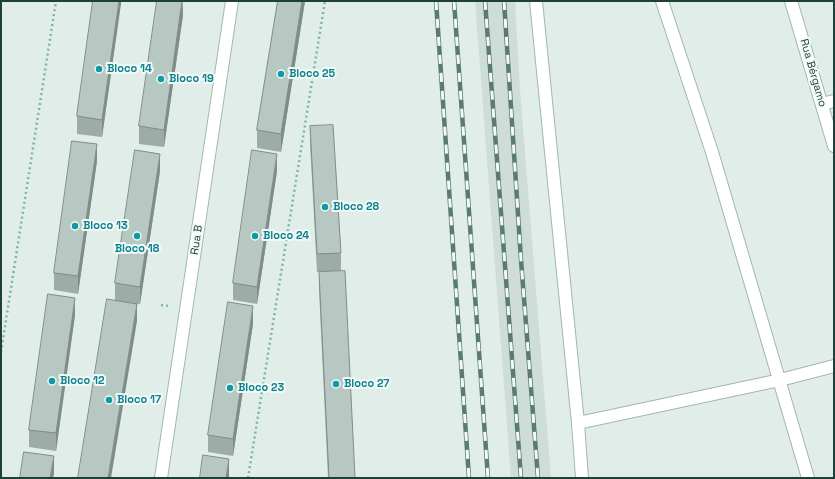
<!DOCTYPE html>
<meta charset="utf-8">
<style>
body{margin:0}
#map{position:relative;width:835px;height:479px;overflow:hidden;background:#e1ede8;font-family:"Space Grotesk",sans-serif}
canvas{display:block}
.frame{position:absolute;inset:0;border:2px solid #1f4038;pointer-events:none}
</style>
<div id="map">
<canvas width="835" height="479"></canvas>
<div class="frame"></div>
</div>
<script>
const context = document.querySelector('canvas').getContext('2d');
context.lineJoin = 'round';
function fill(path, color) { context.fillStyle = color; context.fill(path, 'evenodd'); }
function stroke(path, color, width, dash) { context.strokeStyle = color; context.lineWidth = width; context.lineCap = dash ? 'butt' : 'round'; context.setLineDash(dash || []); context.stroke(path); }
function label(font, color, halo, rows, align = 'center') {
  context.font = font + ' "Space Grotesk",sans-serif'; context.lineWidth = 4; context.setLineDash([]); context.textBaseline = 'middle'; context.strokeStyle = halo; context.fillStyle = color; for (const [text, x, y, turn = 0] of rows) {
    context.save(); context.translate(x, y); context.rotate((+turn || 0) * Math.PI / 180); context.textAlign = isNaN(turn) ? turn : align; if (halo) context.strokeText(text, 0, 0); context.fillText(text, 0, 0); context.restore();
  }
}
fill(new Path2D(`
 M 475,1 L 515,1 L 520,90 L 551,478 L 511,478 Z`), '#cfddd7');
const minor = new Path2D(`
 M 536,1 L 578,423 L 582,478
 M 662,1 L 712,152 L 808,478
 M 791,1 L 834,146
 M 822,104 L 834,101
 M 578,423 L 780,380 L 834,366
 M 161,478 L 232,1`);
stroke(minor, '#a3b6b0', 14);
stroke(new Path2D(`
 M 161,305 L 169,306
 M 1,352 L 56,1
 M 248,478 L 325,1`), '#7eb4a5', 2.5, [2, 3]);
stroke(minor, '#fff', 12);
const rail = new Path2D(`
 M 436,1 L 469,478
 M 454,1 L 488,478
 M 485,1 L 521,478
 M 504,1 L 521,260 L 538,478`);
stroke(rail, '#5a7b74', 4.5);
stroke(rail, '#f2f9f6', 3, [9]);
fill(new Path2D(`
 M 121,1 L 102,137 L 77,134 L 77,116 Z
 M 183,1 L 183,15 L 164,147 L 139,144 L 139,126 Z
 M 278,1 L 305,1 L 281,152 L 257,148 L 257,130 Z
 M 310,126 L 341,253 L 341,271 L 317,272 L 310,143 Z
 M 97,161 L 78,294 L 54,290 L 54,273 Z
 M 160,171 L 140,304 L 137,304 L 137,321 L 115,300 L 115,283 Z
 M 277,171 L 257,304 L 233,300 L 233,283 Z
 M 319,272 L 355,478 L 328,478 L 319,290 Z
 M 75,315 L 56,451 L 29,447 L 29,430 Z
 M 253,324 L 233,456 L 208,452 L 208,435 Z`), '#9daca6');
fill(new Path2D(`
 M 119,1 L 121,1 L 121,4 L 102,137 L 102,120 Z
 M 182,1 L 183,15 L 164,147 L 164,130 Z
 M 302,1 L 305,1 L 281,152 L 281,134 Z
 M 97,144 L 97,161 L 78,294 L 78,276 Z
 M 160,154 L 160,171 L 140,304 L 140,287 Z
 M 277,154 L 277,171 L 257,304 L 257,287 Z
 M 75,298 L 75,315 L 56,451 L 56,433 Z
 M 137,304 L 137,321 L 111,478 L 108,478 Z
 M 253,306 L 253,324 L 233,456 L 233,439 Z
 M 54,456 L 54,474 L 53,478 L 50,478 Z
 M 229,459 L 229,478 L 226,478 Z`), '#7f8c87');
const building = new Path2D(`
 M 93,1 L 119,1 L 102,120 L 77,116 Z
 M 157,1 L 182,1 L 164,130 L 139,126 Z
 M 278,1 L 302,1 L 281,134 L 257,130 Z
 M 333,125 L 341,253 L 317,254 L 310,126 Z
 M 72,141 L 97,144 L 78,276 L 54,273 Z
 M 135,150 L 160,154 L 140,287 L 115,283 Z
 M 252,150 L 277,154 L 257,287 L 233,283 Z
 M 345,271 L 355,478 L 329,478 L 319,272 Z
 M 48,294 L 75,298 L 56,433 L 29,430 Z
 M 107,299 L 137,304 L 108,478 L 78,478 Z
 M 228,302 L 253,306 L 233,439 L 208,435 Z
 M 24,452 L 54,456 L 50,478 L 20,478 Z
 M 203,455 L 229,459 L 226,478 L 200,478 Z`);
fill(building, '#b6c8c1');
stroke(building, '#7f8c87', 1);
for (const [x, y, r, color] of [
 [99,69,4,"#0f9aa8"],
 [281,74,4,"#0f9aa8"],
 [161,79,4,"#0f9aa8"],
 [325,207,4,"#0f9aa8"],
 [75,226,4,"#0f9aa8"],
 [137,236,4,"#0f9aa8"],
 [255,236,4,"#0f9aa8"],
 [52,381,4,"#0f9aa8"],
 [336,384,4,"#0f9aa8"],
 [230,388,4,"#0f9aa8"],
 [109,400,4,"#0f9aa8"]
]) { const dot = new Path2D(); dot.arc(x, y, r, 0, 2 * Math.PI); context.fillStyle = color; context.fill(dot); stroke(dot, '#f2f9f6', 1.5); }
label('bold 11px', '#0d838f', '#f2f9f6', [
 ["Bloco 14",107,69],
 ["Bloco 25",289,74],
 ["Bloco 19",169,79],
 ["Bloco 28",333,207],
 ["Bloco 13",83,226],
 ["Bloco 24",263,236],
 ["Bloco 18",137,249,"center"],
 ["Bloco 12",60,381],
 ["Bloco 27",344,384],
 ["Bloco 23",238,388],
 ["Bloco 17",117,400]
], 'left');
label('11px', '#1f4038', '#f2f9f6', [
 ["Rua Bérgamo",813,73,74],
 ["Rua B",197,240,-82]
]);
</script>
